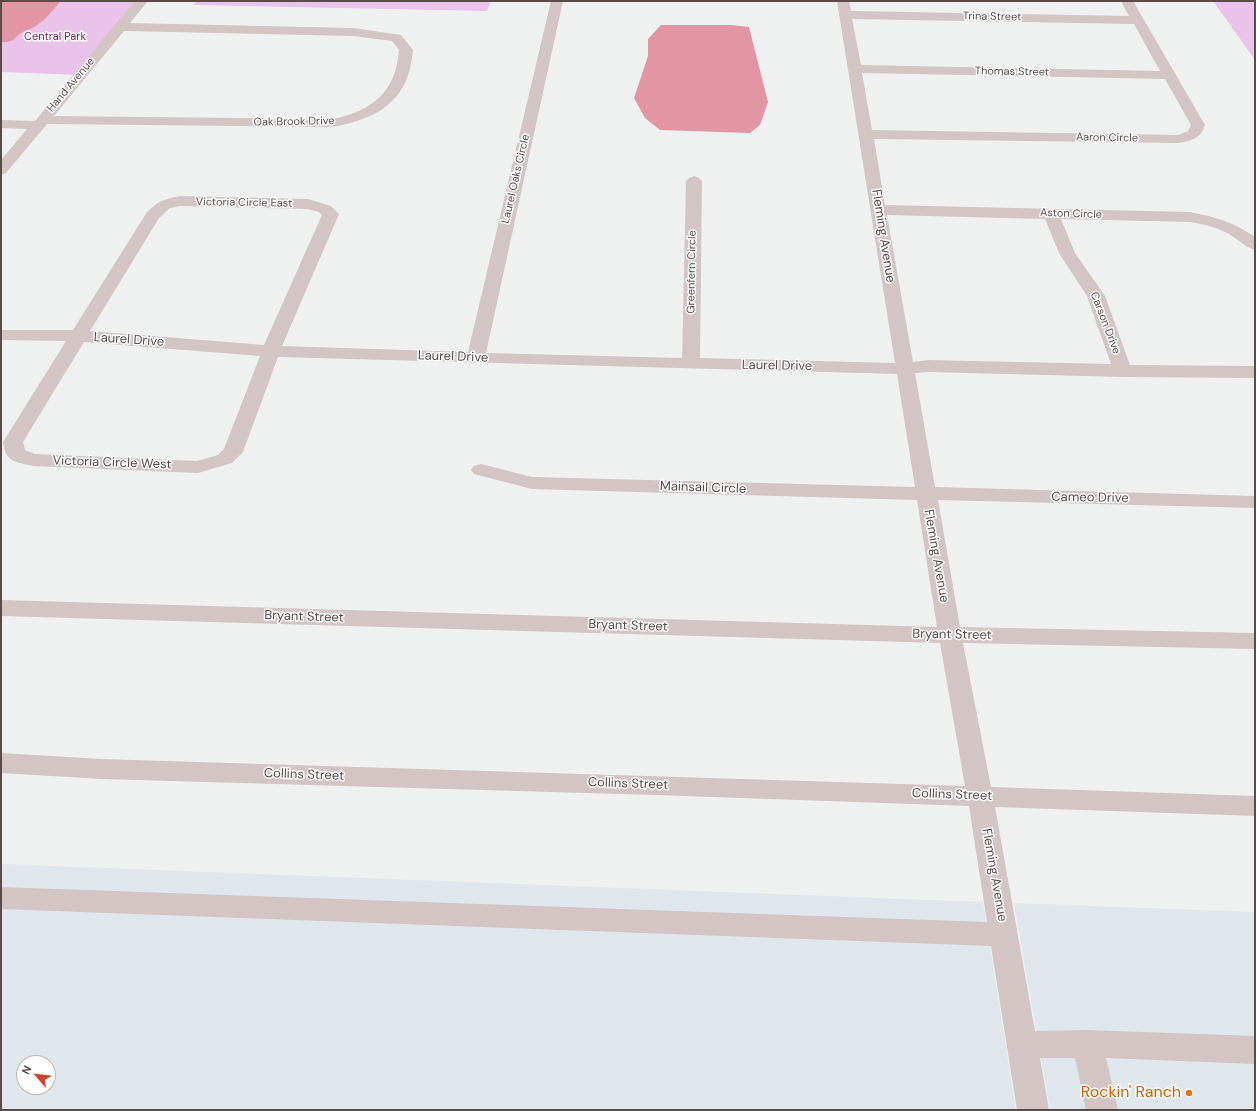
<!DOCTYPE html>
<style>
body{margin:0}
#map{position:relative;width:1256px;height:1111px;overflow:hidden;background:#eff1f1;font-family:"DM Sans",sans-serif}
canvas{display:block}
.frame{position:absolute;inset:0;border:2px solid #5a4a49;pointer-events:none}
.north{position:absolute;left:16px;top:1055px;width:40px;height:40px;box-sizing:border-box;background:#fff;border:1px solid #bdb7b6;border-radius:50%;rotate:298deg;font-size:11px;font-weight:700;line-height:16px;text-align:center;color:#5a4a49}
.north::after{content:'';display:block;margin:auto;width:14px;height:18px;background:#cc462f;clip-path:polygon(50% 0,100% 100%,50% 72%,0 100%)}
</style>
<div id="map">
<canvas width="1256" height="1111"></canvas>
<div class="frame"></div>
<div class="north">N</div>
</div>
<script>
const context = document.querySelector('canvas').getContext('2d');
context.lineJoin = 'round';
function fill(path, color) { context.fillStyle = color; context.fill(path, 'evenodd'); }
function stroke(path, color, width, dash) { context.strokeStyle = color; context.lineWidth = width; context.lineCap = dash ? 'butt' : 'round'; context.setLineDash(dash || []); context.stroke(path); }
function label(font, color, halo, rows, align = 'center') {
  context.font = font + ' "DM Sans",sans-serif'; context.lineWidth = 3; context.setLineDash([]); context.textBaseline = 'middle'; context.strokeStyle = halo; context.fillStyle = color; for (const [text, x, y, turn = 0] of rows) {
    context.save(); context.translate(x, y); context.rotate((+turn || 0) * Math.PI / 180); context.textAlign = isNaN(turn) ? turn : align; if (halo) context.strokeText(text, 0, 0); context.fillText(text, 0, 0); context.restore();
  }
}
fill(new Path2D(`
 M 1,864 L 983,902 L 1016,1110 L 1,1110 ZM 24,1063 L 48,1063 L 48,1087 L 24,1087 Z
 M 1014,903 L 1255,912 L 1255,1110 L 1050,1110 Z`), '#dfe7ec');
fill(new Path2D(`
 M 1,1 L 141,1 L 79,75 L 1,72 Z
 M 197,1 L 491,1 L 487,11 L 193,5 Z
 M 1213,1 L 1255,1 L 1255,60 Z`), '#e9c3ea');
fill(new Path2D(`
 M 2,1 L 61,1 C 53,10 46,19 36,26 C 31,29 26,30 21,33 C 14,38 13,43 1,42 Z
 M 661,25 L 731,25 L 749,27 L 768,102 L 760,125 L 750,133 L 660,130 L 645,118 L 634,98 L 648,56 L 648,39 Z`), '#e195a5');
fill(new Path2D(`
 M 135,1 L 148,1 L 130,23 L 353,28 L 401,35 L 413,50 C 409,101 379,118 333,127 L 47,124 L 6,173 L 1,175 L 1,160 L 27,129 L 1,128 L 1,120 L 35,121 ZM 124,31 L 353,36 L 392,41 L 399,50 C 396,92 372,111 333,119 L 54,116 Z
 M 551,1 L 563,1 L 486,353 L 682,358 L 686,181 L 689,178 L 694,176 L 699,178 L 702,181 L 700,358 L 895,363 L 837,1 L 849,1 L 851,11 L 1129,16 L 1121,1 L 1133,1 L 1205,125 C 1201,139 1191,141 1178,143 L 874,139 L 885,205 L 1190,212 C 1216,217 1233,222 1255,237 L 1255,250 C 1244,247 1237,238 1227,233 C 1216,227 1203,224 1190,222 L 1061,219 L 1075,253 L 1105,296 L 1130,365 L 1255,366 L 1255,378 L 1123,377 L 928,372 L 915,373 L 935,487 L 1255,496 L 1255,508 L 938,500 L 960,627 L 1255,633 L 1255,649 L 963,643 L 991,787 L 1255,796 L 1255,816 L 995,807 L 1035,1031 L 1087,1030 L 1255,1036 L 1255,1064 L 1106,1058 L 1118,1110 L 1086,1110 L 1075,1058 L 1040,1058 L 1049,1110 L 1017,1110 L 991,946 L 1,909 L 1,887 L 987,922 L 969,806 L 655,795 L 102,779 L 1,773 L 1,753 L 102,759 L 965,786 L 940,643 L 1,616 L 1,600 L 937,627 L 917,500 L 532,489 L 474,474 L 471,470 L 474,466 L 481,464 L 532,477 L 915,487 L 897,374 L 278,357 L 243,452 L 232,463 L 198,473 L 33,466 C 14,461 6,463 3,442 L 66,341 L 1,340 L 1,330 L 73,330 L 147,212 C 160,200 163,200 180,196 L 308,199 L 331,206 L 339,214 L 282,346 L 468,352 ZM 852,19 L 1134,24 L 1160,71 L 861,65 ZM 862,73 L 1165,79 L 1191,125 L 1188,131 L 1178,135 L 872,130 ZM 180,206 L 307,209 L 319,212 L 322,215 L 264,345 L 90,331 L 159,218 L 170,208 ZM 887,215 L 1045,219 L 1059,253 L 1087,296 L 1111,364 L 928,360 L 913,362 ZM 84,342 L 260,356 L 224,449 L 218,455 L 197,461 L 35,454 L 25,450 L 23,442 Z`), '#d2c5c4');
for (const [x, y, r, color] of [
 [1189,1093,4,"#e8710a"]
]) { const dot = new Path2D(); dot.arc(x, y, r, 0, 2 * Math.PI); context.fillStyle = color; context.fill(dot); stroke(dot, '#fff', 1.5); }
label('11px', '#5a4a49', '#fff', [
 ["Trina Street",992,17,1],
 ["Thomas Street",1012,72,1],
 ["Hand Avenue",71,85,-50],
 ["Oak Brook Drive",294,122,-1],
 ["Aaron Circle",1107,138,1],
 ["Laurel Oaks Circle",516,179,-77],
 ["Victoria Circle East",244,203,1],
 ["Aston Circle",1071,214,2],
 ["Greenfern Circle",692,272,-89],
 ["Carson Drive",1105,323,69]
]);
label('11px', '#74226d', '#fff', [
 ["Central Park",55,37]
]);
label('13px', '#5a4a49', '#fff', [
 ["Fleming Avenue",883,236,81],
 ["Laurel Drive",129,340,4],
 ["Laurel Drive",453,357,2],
 ["Laurel Drive",777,366,1],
 ["Victoria Circle West",112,463,2],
 ["Mainsail Circle",703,488,2],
 ["Cameo Drive",1090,498,1],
 ["Fleming Avenue",936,556,80],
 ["Bryant Street",304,617,2],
 ["Bryant Street",628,626,2],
 ["Bryant Street",952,635,1],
 ["Collins Street",304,775,2],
 ["Collins Street",628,784,2],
 ["Collins Street",952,795,2],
 ["Fleming Avenue",994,875,80]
]);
label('16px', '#c56008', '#fff', [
 ["Rockin' Ranch",1181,1093]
], 'right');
</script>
